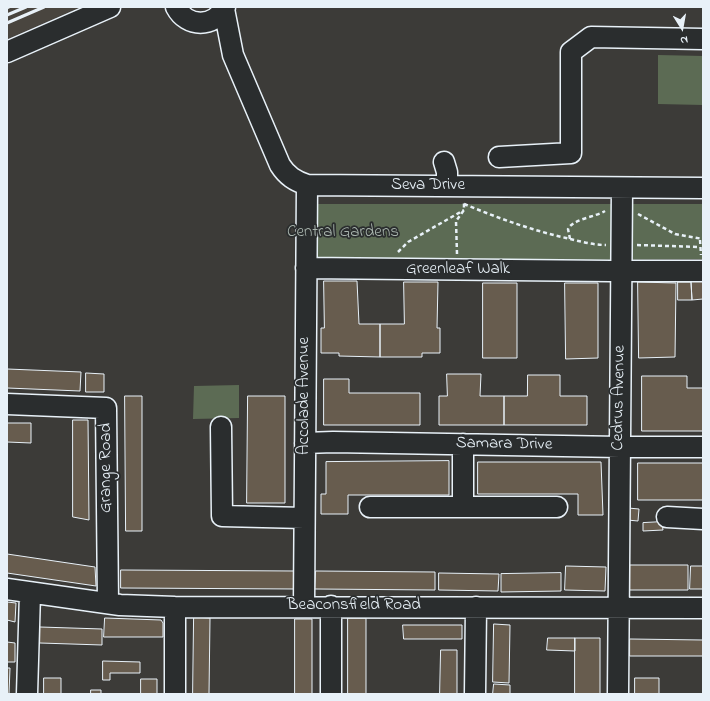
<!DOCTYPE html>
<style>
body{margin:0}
#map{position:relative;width:710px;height:701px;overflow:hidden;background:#3c3b38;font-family:"Indie Flower",sans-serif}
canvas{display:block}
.frame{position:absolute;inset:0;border:8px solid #e8f1f8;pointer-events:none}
.north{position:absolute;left:662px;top:8px;width:40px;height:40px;-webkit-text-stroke:3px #2a2d2e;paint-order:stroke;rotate:169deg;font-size:11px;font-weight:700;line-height:16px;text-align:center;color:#e8f1f8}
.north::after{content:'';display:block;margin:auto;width:14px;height:18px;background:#e8f1f8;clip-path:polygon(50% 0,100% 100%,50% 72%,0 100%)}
</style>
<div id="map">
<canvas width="710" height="701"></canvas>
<div class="frame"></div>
<div class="north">N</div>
</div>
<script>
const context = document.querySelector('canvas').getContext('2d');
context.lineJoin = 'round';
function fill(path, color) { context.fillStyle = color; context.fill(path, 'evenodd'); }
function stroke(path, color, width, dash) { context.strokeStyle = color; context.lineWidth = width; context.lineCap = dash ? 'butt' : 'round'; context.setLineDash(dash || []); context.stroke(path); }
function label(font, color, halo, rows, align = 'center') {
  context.font = font + ' "Indie Flower",sans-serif'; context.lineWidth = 3.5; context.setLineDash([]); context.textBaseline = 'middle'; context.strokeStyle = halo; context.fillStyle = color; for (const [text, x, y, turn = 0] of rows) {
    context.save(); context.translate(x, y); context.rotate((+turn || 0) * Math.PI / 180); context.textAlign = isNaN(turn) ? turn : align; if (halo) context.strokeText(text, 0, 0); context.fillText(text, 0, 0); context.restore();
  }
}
fill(new Path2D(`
 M 7,7 L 80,7 L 7,39 Z`), '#49453f');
fill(new Path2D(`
 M 658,55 L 703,56 L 703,105 L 658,104 Z
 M 314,204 L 703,204 L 703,259 L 315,262 Z
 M 239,385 L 239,418 L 193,419 L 194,386 Z`), '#5c6b54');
const building = new Path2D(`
 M 324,281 L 357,281 L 359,324 L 380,324 L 380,357 L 339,356 L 339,353 L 321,353 L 321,328 L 324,328 Z
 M 703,281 L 703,299 L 692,300 L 691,282 Z
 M 404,282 L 438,282 L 437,328 L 440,328 L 440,353 L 422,353 L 422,357 L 380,357 L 380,324 L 404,324 Z
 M 638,282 L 676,283 L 675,357 L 639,358 Z
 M 678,282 L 691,282 L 692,300 L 678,300 Z
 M 483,283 L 517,283 L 517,358 L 483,358 Z
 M 565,283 L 598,283 L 598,358 L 566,359 Z
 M 7,369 L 81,372 L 80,391 L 7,388 Z
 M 86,373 L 104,374 L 104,392 L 86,392 Z
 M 447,374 L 481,374 L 480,396 L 504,396 L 504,425 L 439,425 L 439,396 L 447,396 Z
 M 528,375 L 560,375 L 560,396 L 587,396 L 587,425 L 504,425 L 504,396 L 527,396 Z
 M 642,376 L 687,376 L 687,388 L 703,388 L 703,431 L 642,431 Z
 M 324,379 L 349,379 L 349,393 L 420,393 L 420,425 L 324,425 Z
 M 125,396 L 142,396 L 142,531 L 126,531 Z
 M 248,396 L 285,396 L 285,503 L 247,503 Z
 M 73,420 L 88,420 L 89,520 L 73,517 Z
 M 7,423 L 31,423 L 31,443 L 7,442 Z
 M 449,461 L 449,495 L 348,495 L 348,514 L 321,514 L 321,494 L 326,494 L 326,462 Z
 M 478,462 L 601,462 L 603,515 L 578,515 L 578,494 L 478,494 Z
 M 638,463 L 703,463 L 703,500 L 638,500 Z
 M 628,508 L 639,509 L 638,521 L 627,520 Z
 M 662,522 L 663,530 L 643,531 L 643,523 Z
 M 7,554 L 95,567 L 96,586 L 7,573 Z
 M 630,565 L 688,565 L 688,590 L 630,590 Z
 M 566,566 L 606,567 L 605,591 L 565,590 Z
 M 691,566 L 703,566 L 703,589 L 690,589 Z
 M 121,570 L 296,571 L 296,589 L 121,588 Z
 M 316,571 L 435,572 L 435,590 L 315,589 Z
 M 439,573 L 499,574 L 498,591 L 439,590 Z
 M 561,573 L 561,591 L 501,592 L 501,574 Z
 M 7,602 L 16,603 L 15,622 L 7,620 Z
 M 194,617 L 210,618 L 209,694 L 193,694 Z
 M 105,618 L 161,620 L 163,623 L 163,637 L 104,637 Z
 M 348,618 L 366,618 L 366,694 L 348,694 Z
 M 295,619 L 312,619 L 312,694 L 295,694 Z
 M 494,624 L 510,625 L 509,683 L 493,682 Z
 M 403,625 L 462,625 L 462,639 L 404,639 Z
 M 40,627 L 102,629 L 102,645 L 40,643 Z
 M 548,638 L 575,638 L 575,651 L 547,650 Z
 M 575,638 L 600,638 L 600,694 L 575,694 Z
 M 630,639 L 703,640 L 703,656 L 630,656 Z
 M 7,642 L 15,643 L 15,662 L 7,662 Z
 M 441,650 L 457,650 L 457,694 L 440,694 Z
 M 103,661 L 140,662 L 140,673 L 110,673 L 110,680 L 103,680 Z
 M 7,668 L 10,668 L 9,694 L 7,694 Z
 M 44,678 L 61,678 L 61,694 L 44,694 Z
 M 635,678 L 659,678 L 659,694 L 635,694 Z
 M 141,679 L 157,679 L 157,694 L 141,694 Z
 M 494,684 L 510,685 L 510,694 L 493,694 Z
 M 91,690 L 101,690 L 101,694 L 91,694 Z`);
fill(building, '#675c4e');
stroke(building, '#e8f1f8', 1);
const minor = new Path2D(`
 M 176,7 C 187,28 214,28 225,7
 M 224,9 L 233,55 L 280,165 C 287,176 295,181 307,185 L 703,188
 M 7,52 L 110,7
 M 499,157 L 571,153 L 571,52 L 591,37 L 703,39
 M 444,162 L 447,172 L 447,186
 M 306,268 L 611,271
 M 630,271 L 703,271
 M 7,404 L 106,408 L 108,603
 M 221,427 L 222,516 L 304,518
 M 305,443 L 333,442 L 620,447 L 703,447
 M 370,507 L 557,507
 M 463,507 L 463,444
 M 667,517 L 703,519
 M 7,589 L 120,605 L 175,607 L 703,608
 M 304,606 L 307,185
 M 331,606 L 331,694
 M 27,694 L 30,593
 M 175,694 L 175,607
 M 475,694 L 476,607
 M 618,694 L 622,188`);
stroke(minor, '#e8f1f8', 23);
stroke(new Path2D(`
 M 464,204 C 498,218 531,230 566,238 C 579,241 592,245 606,245
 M 638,214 L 675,234 L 703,239
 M 570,239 L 568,229 C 573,219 595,217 605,211
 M 700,240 L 701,255
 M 637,245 L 700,247
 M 398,252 L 408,242 L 464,210
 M 457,254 L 456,221 L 464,210 L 464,203`), '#e8f1f8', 2.5, [4, 3]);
stroke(minor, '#2a2d2e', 20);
stroke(new Path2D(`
 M 7,8 L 9,7
 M 7,15 L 26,7
 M 7,23 L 44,7`), '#e8f1f8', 3);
label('17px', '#e8f1f8', '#2a2d2e', [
 ["Seva Drive",428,186],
 ["Greenleaf Walk",458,270],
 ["Accolade Avenue",305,396,-90],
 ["Cedrus Avenue",620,398,-89],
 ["Samara Drive",504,445,1],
 ["Grange Road",107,468,-90],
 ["Beaconsfield Road",354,606]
]);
label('17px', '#a9b5ae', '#2a2d2e', [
 ["Central Gardens",343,233]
]);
</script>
